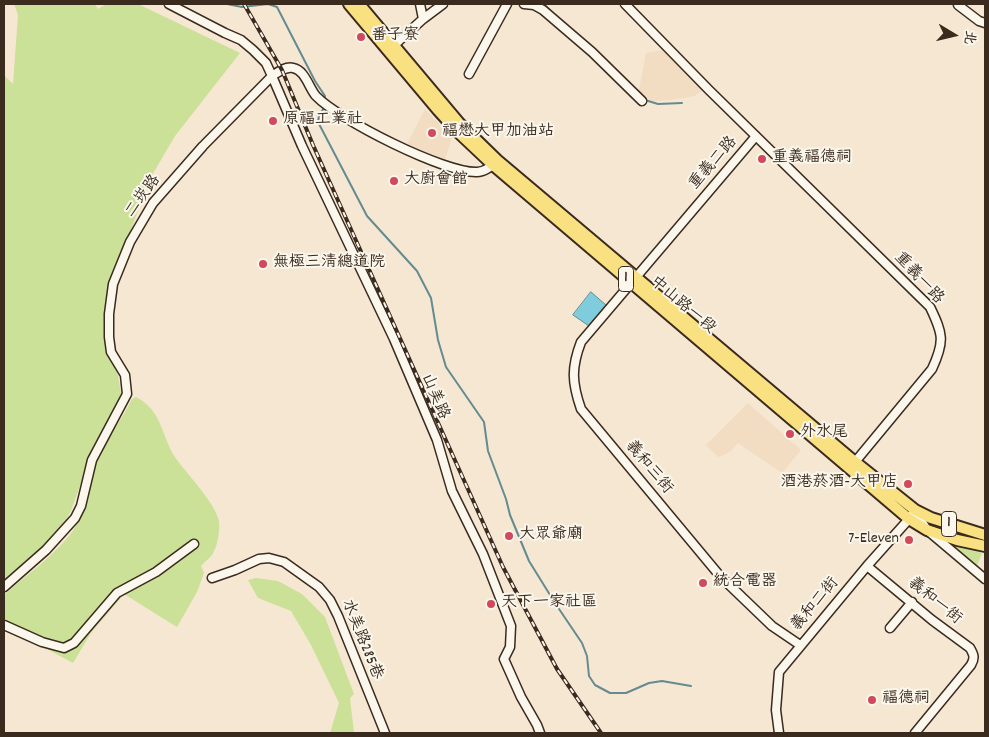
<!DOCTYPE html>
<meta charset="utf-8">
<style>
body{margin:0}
#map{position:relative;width:989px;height:737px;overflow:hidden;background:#f6e7d3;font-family:Dekko,"LXGW WenKai TC",sans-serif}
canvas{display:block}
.frame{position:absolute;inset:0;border:5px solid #3b2a1e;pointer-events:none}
.north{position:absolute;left:929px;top:10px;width:50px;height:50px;-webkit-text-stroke:4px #fbf7ec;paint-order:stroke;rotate:99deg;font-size:14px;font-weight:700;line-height:20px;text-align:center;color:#3b2a1e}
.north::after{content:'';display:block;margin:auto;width:18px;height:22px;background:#3b2a1e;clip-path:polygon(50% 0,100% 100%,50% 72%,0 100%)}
</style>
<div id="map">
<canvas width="989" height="737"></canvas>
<div class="frame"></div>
<div class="north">北</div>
</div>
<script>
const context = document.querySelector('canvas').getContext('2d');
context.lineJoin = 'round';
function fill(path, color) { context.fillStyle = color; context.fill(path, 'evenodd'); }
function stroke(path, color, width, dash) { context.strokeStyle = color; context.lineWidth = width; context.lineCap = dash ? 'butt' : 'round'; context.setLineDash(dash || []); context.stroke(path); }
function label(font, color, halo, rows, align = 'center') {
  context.font = font + ' Dekko,"LXGW WenKai TC",sans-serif'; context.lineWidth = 4; context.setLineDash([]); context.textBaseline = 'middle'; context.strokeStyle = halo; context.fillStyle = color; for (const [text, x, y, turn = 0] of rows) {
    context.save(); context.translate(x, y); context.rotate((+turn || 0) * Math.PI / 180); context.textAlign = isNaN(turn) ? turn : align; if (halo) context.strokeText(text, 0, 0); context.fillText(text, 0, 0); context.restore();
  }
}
fill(new Path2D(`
 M 663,50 L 703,90 L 694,96 L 671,100 L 652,101 L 638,95 L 646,53 Z
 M 425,109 L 452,138 L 445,160 L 407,144 Z
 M 748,403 L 801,450 L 782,473 L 738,443 L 730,452 L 718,457 L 706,445 Z`), '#f2dcc2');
fill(new Path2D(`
 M 14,4 L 95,4 L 98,9 L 106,4 L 138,4 L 240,53 L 175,136 L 148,182 L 110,289 L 110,330 L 121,393 L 116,410 L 105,428 L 91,455 L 71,511 L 61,528 L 32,558 L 4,582 L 4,75 L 13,84 L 18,15 Z
 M 136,397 C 161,410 161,432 173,454 C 185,473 214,500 219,521 C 220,529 218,544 214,551 C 212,557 205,561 201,566 L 204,573 L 197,592 L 177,627 L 124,594 L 91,633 L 73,663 L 32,641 L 4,628 L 4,595 C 26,575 57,554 74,529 C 87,509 88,485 96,463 C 105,439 121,422 132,399 Z
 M 952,542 L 982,553 L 977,566 L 951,545 Z
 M 256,578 L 278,581 L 302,594 L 325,617 L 354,694 L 350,698 L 354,733 L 330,733 L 339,703 L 311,645 L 291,611 L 258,598 L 248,580 Z`), '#cae197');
const water = new Path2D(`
 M 591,292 L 606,305 L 589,326 L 573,315 Z`);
fill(water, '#7eccdc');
stroke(water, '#638b90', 1);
stroke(new Path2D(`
 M 227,4 L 242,7 L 268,4 L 277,7 L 315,81 L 325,96 L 325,101
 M 544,4 L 556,17
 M 645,100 L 658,104 L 682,103
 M 325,106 L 319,116 L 318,122 L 367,216 L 417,271 L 431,298 L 438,340 L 446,367 L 484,422 L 488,451 L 506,499 L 510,515 L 529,561 L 555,603 L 582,643 L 587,656 L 589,676 L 595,685 L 610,693 L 626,693 L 649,683 L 662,681 L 691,686`), '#638b90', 2);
const minor = new Path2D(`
 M 169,4 L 225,33 L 241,40 L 253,50 L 266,63 L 272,76 L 302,146 L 394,339 L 437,440 L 452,491 L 483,554 L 511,626 L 510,647 L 504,659 L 521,697 L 537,725 L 540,733
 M 420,4 L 423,19
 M 524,4 L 534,5 L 543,10 L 592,52 L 642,101
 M 625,4 L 709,90 L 930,307 C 943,334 945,341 932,369 L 855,462
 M 958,4 L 958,5 L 979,21 L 985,23
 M 391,48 L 423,19 L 443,4
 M 469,74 L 507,4
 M 756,136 L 581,342 C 571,368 572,383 581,409 L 720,576 L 772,626 L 800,645
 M 867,566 L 932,620 L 970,648 C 974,655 975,658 971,665 L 915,733
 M 212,578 L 235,570 L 259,559 L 269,558 L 284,562 L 319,587 L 330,600 L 338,616 L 385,733
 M 4,587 L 46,550 L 75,518 L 81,506 L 92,460 L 127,394 L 125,375 L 111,352 L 109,337 L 109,314 L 113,284 L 130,242 L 153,203 L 203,146 L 272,76 C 278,72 286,66 293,68 C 305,70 309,88 316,96 C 339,120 444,173 477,172 C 483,172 492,167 496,161
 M 4,625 L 42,642 L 64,648 L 74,643 L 117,593 L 156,572 L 194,544
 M 890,628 L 912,602
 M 779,733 L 776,710 L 779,672 L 867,566 L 909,519 L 915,510 L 927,530 L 985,579`);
const major = new Path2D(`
 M 349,4 L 438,110 L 457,131 L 493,165 L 909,519 L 927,530 L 957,540 L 985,546
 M 359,4 L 459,123 L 497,160 L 855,462 L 915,510 L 931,518 L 985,535`);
stroke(minor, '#3b2a1e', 11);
stroke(major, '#3b2a1e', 14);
stroke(minor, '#fbf7ec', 8);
stroke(major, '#f9e181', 10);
const rail = new Path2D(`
 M 244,4 L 282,70 L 313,145 L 503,567 L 557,669 L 601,733`);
stroke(rail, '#3b2a1e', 4);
stroke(rail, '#fbf7ec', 2, [5.5]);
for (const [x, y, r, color] of [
 [361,37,5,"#d1495b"],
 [273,121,5,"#d1495b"],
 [432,133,5,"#d1495b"],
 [762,159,5,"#d1495b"],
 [394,181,5,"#d1495b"],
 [263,264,5,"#d1495b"],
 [790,434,5,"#d1495b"],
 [908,484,5,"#d1495b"],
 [509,536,5,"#d1495b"],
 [909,540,5,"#d1495b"],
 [703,583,5,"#d1495b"],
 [491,604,5,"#d1495b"],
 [872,700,5,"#d1495b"]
]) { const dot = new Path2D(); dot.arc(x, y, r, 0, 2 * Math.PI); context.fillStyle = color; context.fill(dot); stroke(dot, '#fbf7ec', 2); }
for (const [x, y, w] of [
 [626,279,15],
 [949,524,15]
]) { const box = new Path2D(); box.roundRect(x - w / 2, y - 12.5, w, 25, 4); context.fillStyle = '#fbf7ec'; context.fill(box); stroke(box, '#3b2a1e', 1); }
label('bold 15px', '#3b2a1e', null, [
 ["1",626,279],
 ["1",949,524]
]);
label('16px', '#3b2a1e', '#fbf7ec', [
 ["番子寮",371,37],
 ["原福工業社",283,121],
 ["福懋大甲加油站",442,133],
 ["重義福德祠",772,159],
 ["大廚會館",404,181],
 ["無極三清總道院",273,264],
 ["外水尾",800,434],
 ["酒港菸酒-大甲店",898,484,"right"],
 ["大眾爺廟",519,536],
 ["7-Eleven",899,540,"right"],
 ["統合電器",713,583],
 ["天下一家社區",501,604],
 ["福德祠",882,700]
], 'left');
label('16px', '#3b2a1e', '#fbf7ec', [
 ["重義二路",714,164,-49],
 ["二崁路",144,197,-54],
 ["重義一路",918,279,47],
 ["中山路一段",682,306,40],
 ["山美路",434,397,67],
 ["義和三街",648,468,50],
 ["義和一街",934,602,39],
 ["義和二街",816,605,-50],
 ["水美路285巷",361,640,68]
]);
</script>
